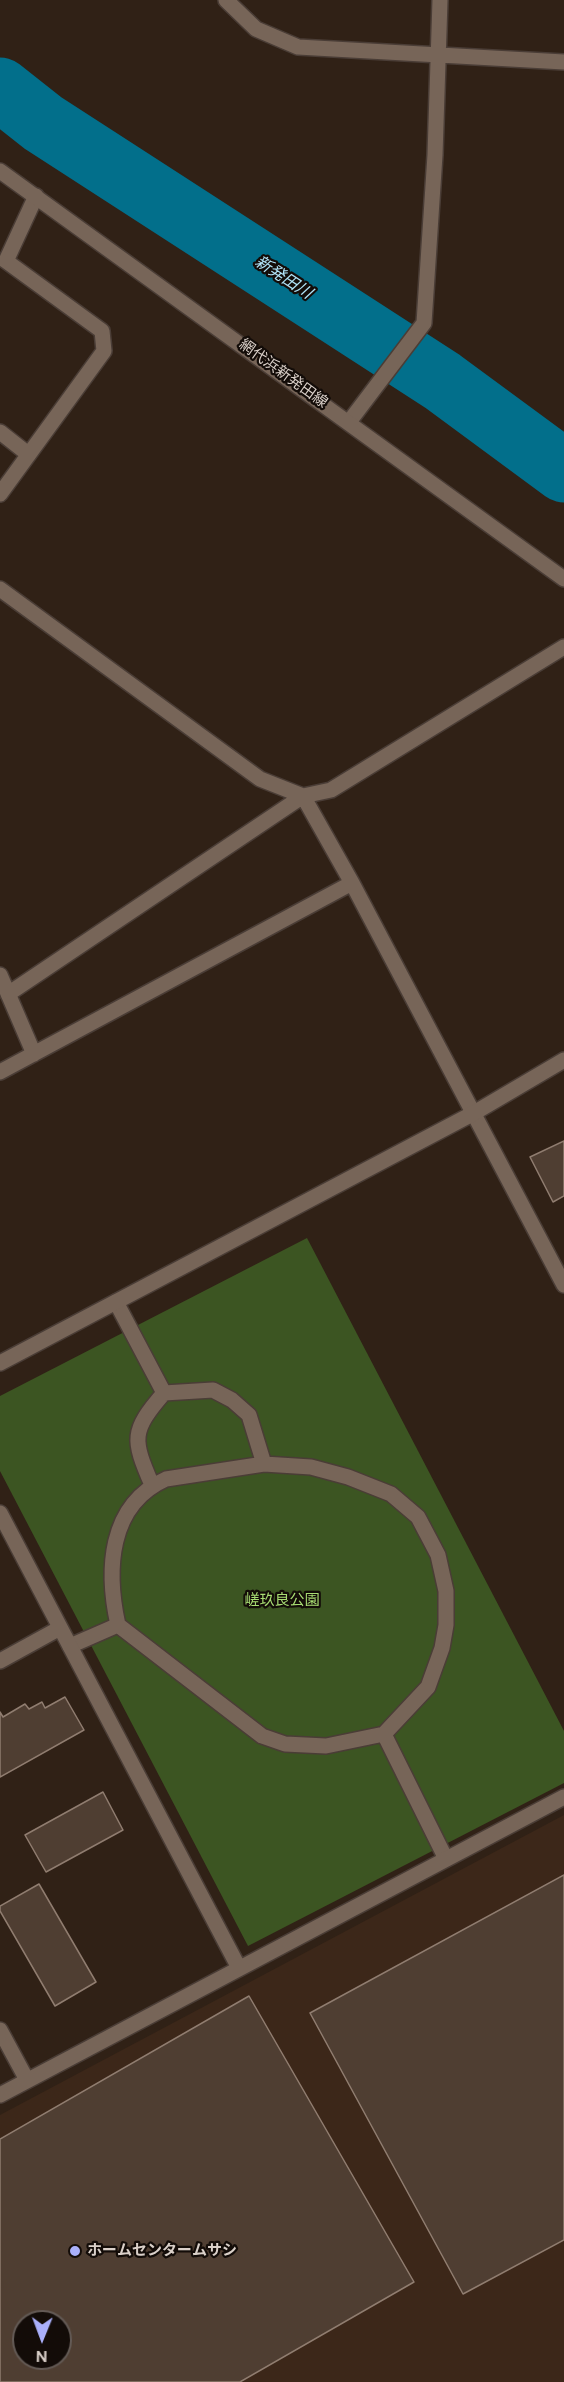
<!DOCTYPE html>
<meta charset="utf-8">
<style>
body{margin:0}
#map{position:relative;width:564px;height:2382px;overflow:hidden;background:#302116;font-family:"DM Sans",sans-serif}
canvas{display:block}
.north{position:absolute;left:12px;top:2310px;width:60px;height:60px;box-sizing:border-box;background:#130c08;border:2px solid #635a55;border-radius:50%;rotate:181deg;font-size:16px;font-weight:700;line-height:24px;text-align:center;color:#dad0c9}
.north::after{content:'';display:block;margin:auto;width:21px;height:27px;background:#aab0fb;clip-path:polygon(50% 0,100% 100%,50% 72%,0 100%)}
</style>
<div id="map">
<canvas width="564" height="2382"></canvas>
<div class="north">N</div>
</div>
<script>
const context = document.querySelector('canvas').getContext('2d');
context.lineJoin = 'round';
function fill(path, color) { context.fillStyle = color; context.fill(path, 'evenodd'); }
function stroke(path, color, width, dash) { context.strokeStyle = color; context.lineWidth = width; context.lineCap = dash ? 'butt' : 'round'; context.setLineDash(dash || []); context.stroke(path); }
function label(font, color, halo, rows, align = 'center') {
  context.font = font + ' "DM Sans","Noto Sans JP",sans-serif'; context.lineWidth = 4.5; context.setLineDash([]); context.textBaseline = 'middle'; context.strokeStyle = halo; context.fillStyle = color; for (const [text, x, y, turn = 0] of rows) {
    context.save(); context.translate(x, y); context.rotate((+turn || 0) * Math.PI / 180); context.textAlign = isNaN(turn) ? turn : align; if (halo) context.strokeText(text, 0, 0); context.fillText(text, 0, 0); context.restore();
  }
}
fill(new Path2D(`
 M 564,1815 L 564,2382 L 0,2382 L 0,2115 ZM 24,2322 L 60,2322 L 60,2358 L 24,2358 Z`), '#3c2719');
fill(new Path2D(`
 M 307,1238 L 564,1731 L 564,1783 L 248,1946 L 0,1471 L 0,1396 Z`), '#3c5522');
stroke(new Path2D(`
 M 0,89 L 43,123 L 442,381 L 564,471`), '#026f8b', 63);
const building = new Path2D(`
 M 564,1141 L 564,1196 L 553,1202 L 530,1157 Z
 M 65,1697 L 84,1730 L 0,1777 L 0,1712 L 3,1717 L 25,1704 L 29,1709 L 42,1702 L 45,1708 Z
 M 103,1792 L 123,1830 L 46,1872 L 25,1835 Z
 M 564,1875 L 564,2240 L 463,2294 L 310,2013 Z
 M 39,1884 L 96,1982 L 55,2006 L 0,1911 L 0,1906 Z
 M 249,1996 L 414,2282 L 240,2382 L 0,2382 L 0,2139 ZM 24,2322 L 60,2322 L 60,2358 L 24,2358 Z`);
fill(building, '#4f3e32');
stroke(building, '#907d70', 1.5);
const lane = new Path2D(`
 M 116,1302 L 164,1393
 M 152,1485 C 132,1439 131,1431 164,1393 L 213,1390 L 232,1400 L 249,1415 L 264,1464
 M 70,1646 L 118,1625 L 262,1736 L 285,1744 L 326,1746 L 384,1734 L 428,1687 L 442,1648 L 446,1625 L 446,1591 L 438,1555 L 418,1517 L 391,1494 L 348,1477 L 311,1467 L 264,1464 L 166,1479 C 108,1505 106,1571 118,1625
 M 384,1734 L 446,1859`);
const street = new Path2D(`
 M 226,0 L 256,29 L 298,47 L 564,62
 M 349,422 L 424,323 L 435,155 L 440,0
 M 0,432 L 28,454
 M 0,494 L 104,351 L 102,331 L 6,261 L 36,196
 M 0,589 L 260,779 L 303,796 L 352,883 L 564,1285
 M 0,975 L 34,1054
 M 8,994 L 303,796 L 331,790 L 564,647
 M 0,1072 L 352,883
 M 0,1513 L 239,1968
 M 0,1661 L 60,1628
 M 0,2030 L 27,2080
 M 0,2095 L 564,1797`);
const secondary = new Path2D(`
 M 0,171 L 564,579
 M 0,1363 L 474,1113 L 564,1060`);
stroke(lane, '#4a3d36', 18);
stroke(street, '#4a3d36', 18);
stroke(secondary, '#4a3d36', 18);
stroke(lane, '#776558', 15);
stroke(street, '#776558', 15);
stroke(secondary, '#776558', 15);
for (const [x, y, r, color] of [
 [75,2251,6,"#aab0fb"]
]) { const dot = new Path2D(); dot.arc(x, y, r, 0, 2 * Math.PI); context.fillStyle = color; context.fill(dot); stroke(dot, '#130c08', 2); }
label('15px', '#dad0c9', '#130c08', [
 ["網代浜新発田線",283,374,36]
]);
label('15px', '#a8dd73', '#130c08', [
 ["嵯玖良公園",282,1601]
]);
label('bold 15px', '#dad0c9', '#130c08', [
 ["ホームセンタームサシ",87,2251]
], 'left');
label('italic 16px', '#b1e4f8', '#130c08', [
 ["新発田川",283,278,33]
]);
</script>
